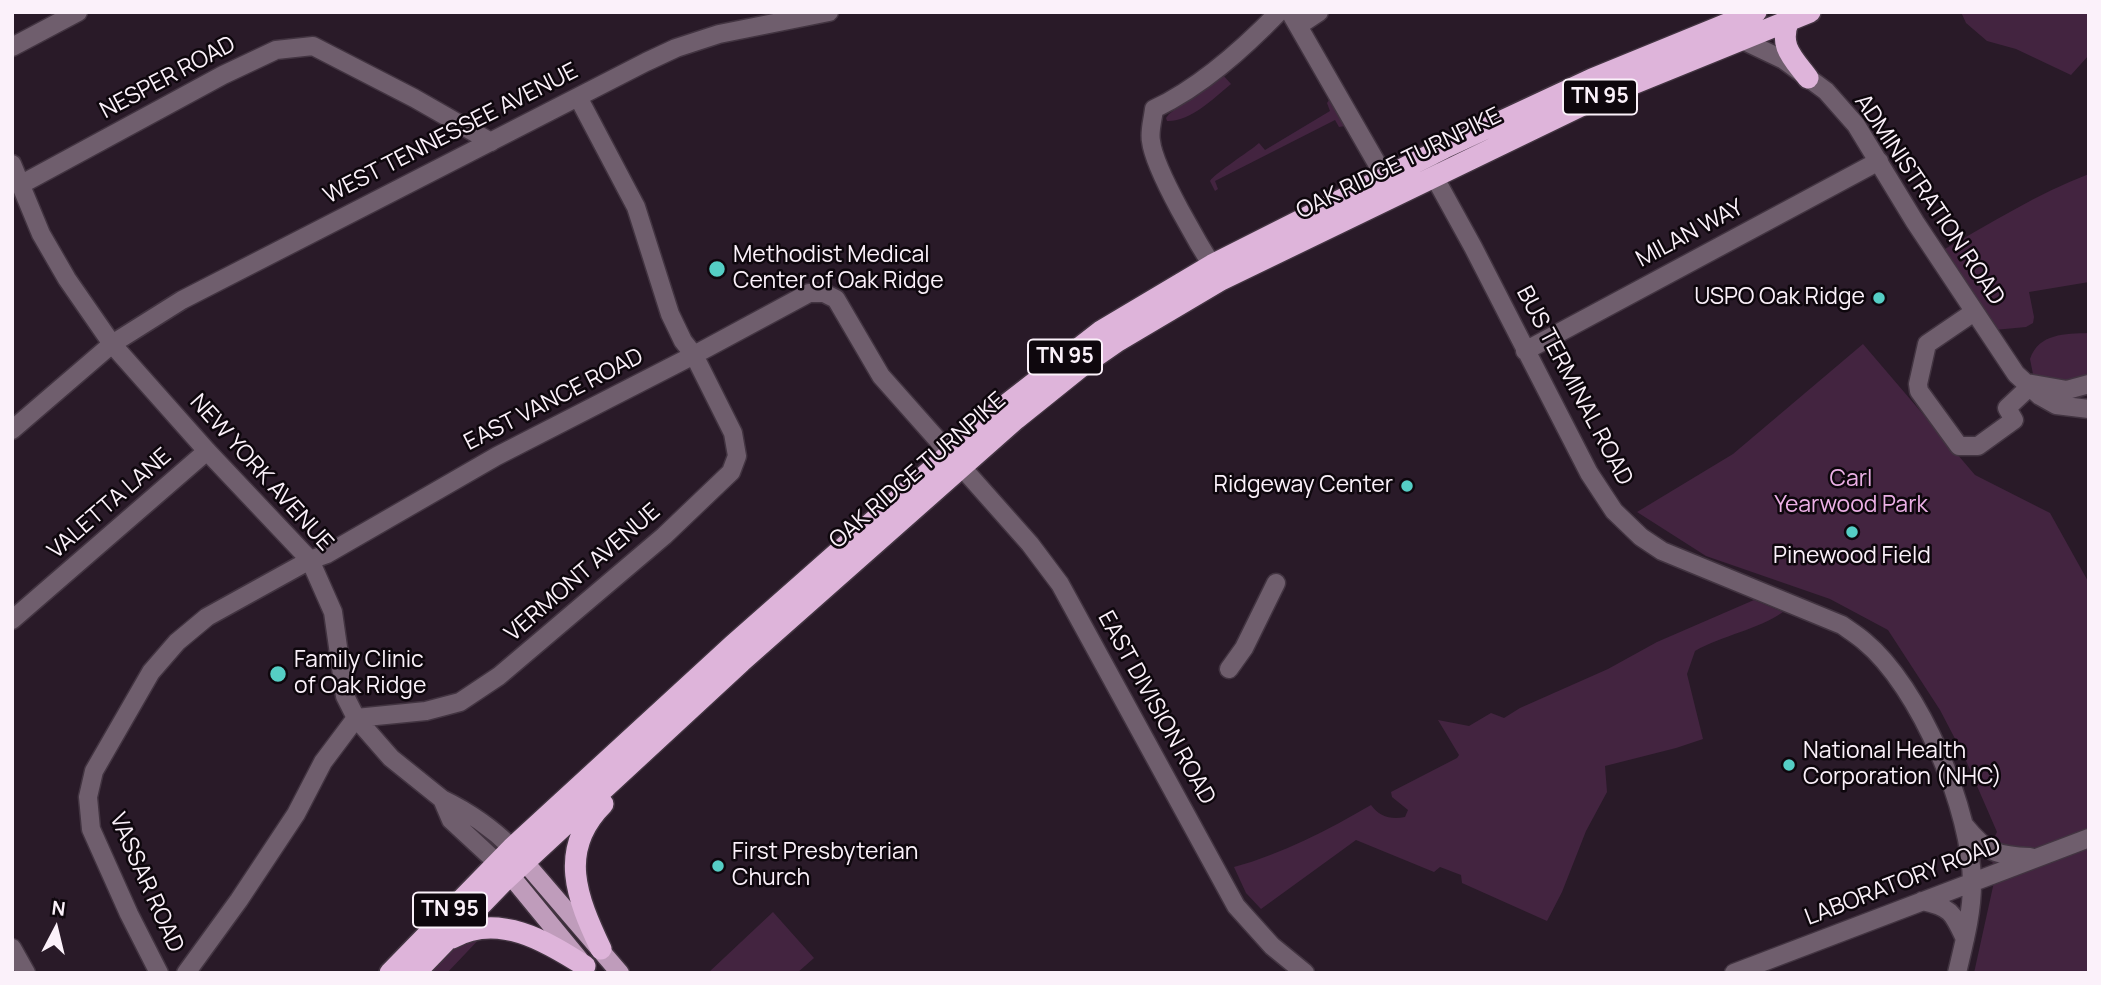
<!DOCTYPE html>
<style>
body{margin:0}
#map{position:relative;width:2101px;height:985px;overflow:hidden;background:#291a28;font-family:Manrope,sans-serif}
canvas{display:block}
.frame{position:absolute;inset:0;border:14px solid #fbf1fa;pointer-events:none}
.north{position:absolute;left:21px;top:894px;width:70px;height:70px;-webkit-text-stroke:5px #0e070d;paint-order:stroke;rotate:7deg;font-size:19px;font-weight:700;line-height:28px;text-align:center;color:#fbf1fa}
.north::after{content:'';display:block;margin:auto;width:24px;height:32px;background:#fbf1fa;clip-path:polygon(50% 0,100% 100%,50% 72%,0 100%)}
</style>
<div id="map">
<canvas width="2101" height="985"></canvas>
<div class="frame"></div>
<div class="north">N</div>
</div>
<script>
const context = document.querySelector('canvas').getContext('2d');
context.lineJoin = 'round';
function fill(path, color) { context.fillStyle = color; context.fill(path, 'evenodd'); }
function stroke(path, color, width, dash) { context.strokeStyle = color; context.lineWidth = width; context.lineCap = dash ? 'butt' : 'round'; context.setLineDash(dash || []); context.stroke(path); }
function label(font, color, halo, rows, align = 'center') {
  context.font = font + ' Manrope,sans-serif'; context.lineWidth = 5; context.setLineDash([]); context.textBaseline = 'middle'; context.strokeStyle = halo; context.fillStyle = color; for (const [text, x, y, turn = 0] of rows) {
    context.save(); context.translate(x, y); context.rotate((+turn || 0) * Math.PI / 180); context.textAlign = isNaN(turn) ? turn : align; if (halo) context.strokeText(text, 0, 0); context.fillText(text, 0, 0); context.restore();
  }
}
fill(new Path2D(`
 M 1961,12 L 2089,12 L 2089,55 L 2071,75 L 2016,49 L 1987,41 L 1966,23 Z
 M 1222,74 L 1231,84 C 1214,98 1190,122 1167,121 L 1166,118 L 1169,114 Z
 M 1329,100 L 1345,126 L 1339,127 L 1335,120 L 1215,181 L 1218,189 L 1215,191 L 1210,181 C 1215,173 1249,152 1259,143 L 1265,150 L 1330,111 L 1327,103 Z
 M 2089,174 L 2089,282 L 2029,292 L 2034,317 L 2033,323 L 2026,327 L 1994,330 L 1943,250 C 1990,224 2038,193 2089,174 Z
 M 2089,333 L 2089,377 L 2065,382 L 2033,374 L 2030,359 C 2039,333 2065,334 2089,333 Z
 M 1863,344 L 1975,475 L 2050,513 L 2089,583 L 2089,973 L 1974,973 L 1994,882 L 1991,844 L 1997,832 L 1964,756 L 1940,710 L 1888,630 L 1830,599 L 1706,556 L 1637,512 L 1733,454 Z
 M 1754,600 L 1783,612 C 1757,630 1723,635 1695,651 L 1687,674 L 1703,739 L 1676,748 L 1605,766 L 1607,792 L 1586,831 L 1562,892 L 1547,921 L 1462,883 L 1461,875 L 1440,867 L 1434,872 L 1356,840 L 1261,909 L 1246,893 L 1234,867 C 1282,854 1328,830 1371,805 C 1379,816 1390,820 1405,817 L 1408,810 L 1392,797 L 1391,792 L 1457,758 L 1459,755 L 1438,720 L 1469,726 L 1491,713 L 1504,718 L 1520,708 L 1608,669 L 1657,642 Z
 M 773,912 L 814,958 L 797,973 L 708,973 Z
 M 484,934 L 447,973 L 424,973 L 453,945 Z`), '#432440');
const minor = new Path2D(`
 M 1290,12 L 1391,188
 M 1298,26 L 1319,12
 M 1740,39 L 1784,60 L 1826,91 L 1856,125 L 1915,222 L 2016,374 L 2040,396 L 2056,405 L 2089,409
 M 12,47 L 78,12
 M 1424,158 L 1473,247 L 1589,473 L 1614,511 L 1641,537 L 1662,551 L 1842,625 C 1849,630 1857,635 1864,641 C 1920,687 1972,811 1972,884 C 1972,914 1964,943 1957,973
 M 12,164 L 41,234 L 67,279 L 112,344 L 207,451 L 310,560 L 333,612 L 345,696 L 356,718 L 391,758 L 442,799 L 451,820 L 505,870
 M 20,185 L 223,75 L 276,50 L 313,46 L 414,98 L 491,142
 M 1219,277 C 1202,250 1154,170 1151,141 C 1149,131 1153,119 1154,109 C 1201,87 1243,49 1279,12
 M 1974,312 L 1927,344 L 1918,384 L 1919,391 L 1959,446 L 1978,446 L 2014,420 L 2007,408 L 2024,392 L 2027,383
 M 1525,351 L 1879,161
 M 2027,383 L 2067,390 L 2089,384
 M 12,430 L 112,344 L 182,300 L 646,62 L 676,48 L 719,34 L 829,12
 M 12,620 L 207,451
 M 1229,669 L 1244,648 L 1276,583
 M 442,799 C 469,812 491,827 512,848
 M 1965,826 C 1986,852 1997,856 2030,857
 M 1922,901 C 1951,907 1953,913 1965,939
 M 12,948 L 26,973
 M 159,973 L 129,914 L 91,829 L 88,797 L 94,771 L 151,672 L 177,642 L 207,617 L 310,560 L 327,554 L 497,456 L 694,355 L 809,293 L 824,293 L 836,299 L 881,376 L 1030,544 L 1060,584 L 1236,906 L 1272,946 L 1305,973
 M 186,973 L 239,900 L 296,814 L 323,762 L 356,718 L 426,711 L 460,702 L 499,676 L 664,536 L 731,472 L 737,456 L 733,433 L 694,355 L 683,341 L 670,314 L 636,207 L 578,97
 M 1734,973 L 2089,838`);
const major = new Path2D(`
 M 517,853 L 620,973
 M 510,875 L 579,959`);
const highway = new Path2D(`
 M 1789,20 C 1778,46 1793,58 1808,78
 M 452,938 C 498,912 546,941 585,966
 M 601,949 C 577,898 557,850 603,804
 M 390,973 L 512,848 L 733,645 L 998,411 L 1101,331 L 1212,265 L 1444,148 L 1592,79 L 1756,12
 M 415,973 L 503,882 L 741,662 L 1016,419 L 1082,366 L 1118,341 L 1221,280 L 1591,101 L 1810,12`);
stroke(minor, '#423441', 21);
stroke(major, '#423441', 21);
stroke(highway, '#423441', 24);
stroke(minor, '#6f5e6d', 18);
stroke(major, '#bf9cbb', 18);
stroke(highway, '#deb4da', 21);
for (const [x, y, r, color] of [
 [717,269,9,"#55cec5"],
 [1879,298,7,"#55cec5"],
 [1407,486,7,"#55cec5"],
 [1852,532,7,"#55cec5"],
 [278,674,9,"#55cec5"],
 [1789,765,7,"#55cec5"],
 [718,866,7,"#55cec5"]
]) { const dot = new Path2D(); dot.arc(x, y, r, 0, 2 * Math.PI); context.fillStyle = color; context.fill(dot); stroke(dot, '#0e070d', 2.5); }
for (const [x, y, w] of [
 [1600,97,74],
 [1065,357,74],
 [450,910,74]
]) { const box = new Path2D(); box.roundRect(x - w / 2, y - 17.5, w, 35, 5); context.fillStyle = '#0e070d'; context.fill(box); stroke(box, '#fbf1fa', 2); }
label('bold 21px', '#fbf1fa', null, [
 ["TN 95",1600,97],
 ["TN 95",1065,357],
 ["TN 95",450,910]
]);
label('23px', '#fbf1fa', '#0e070d', [
 ["NESPER ROAD",168,78,-28],
 ["WEST TENNESSEE AVENUE",451,134,-27],
 ["OAK RIDGE TURNPIKE",1399,164,-26],
 ["ADMINISTRATION ROAD",1929,200,56],
 ["MILAN WAY",1690,234,-28],
 ["BUS TERMINAL ROAD",1574,386,62],
 ["EAST VANCE ROAD",554,400,-27],
 ["OAK RIDGE TURNPIKE",918,471,-41],
 ["NEW YORK AVENUE",261,473,48],
 ["VALETTA LANE",110,504,-41],
 ["VERMONT AVENUE",583,573,-41],
 ["EAST DIVISION ROAD",1156,708,61],
 ["LABORATORY ROAD",1903,882,-21],
 ["VASSAR ROAD",146,883,66]
]);
label('23px', '#fbf1fa', '#0e070d', [
 ["Methodist Medical",733,256],
 ["Center of Oak Ridge",733,282],
 ["USPO Oak Ridge",1865,298,"right"],
 ["Ridgeway Center",1393,486,"right"],
 ["Pinewood Field",1852,557,"center"],
 ["Family Clinic",294,661],
 ["of Oak Ridge",294,687],
 ["National Health",1803,752],
 ["Corporation (NHC)",1803,778],
 ["First Presbyterian",732,853],
 ["Church",732,879]
], 'left');
label('23px', '#ecb0e6', '#0e070d', [
 ["Carl",1851,480],
 ["Yearwood Park",1851,506]
]);
</script>
